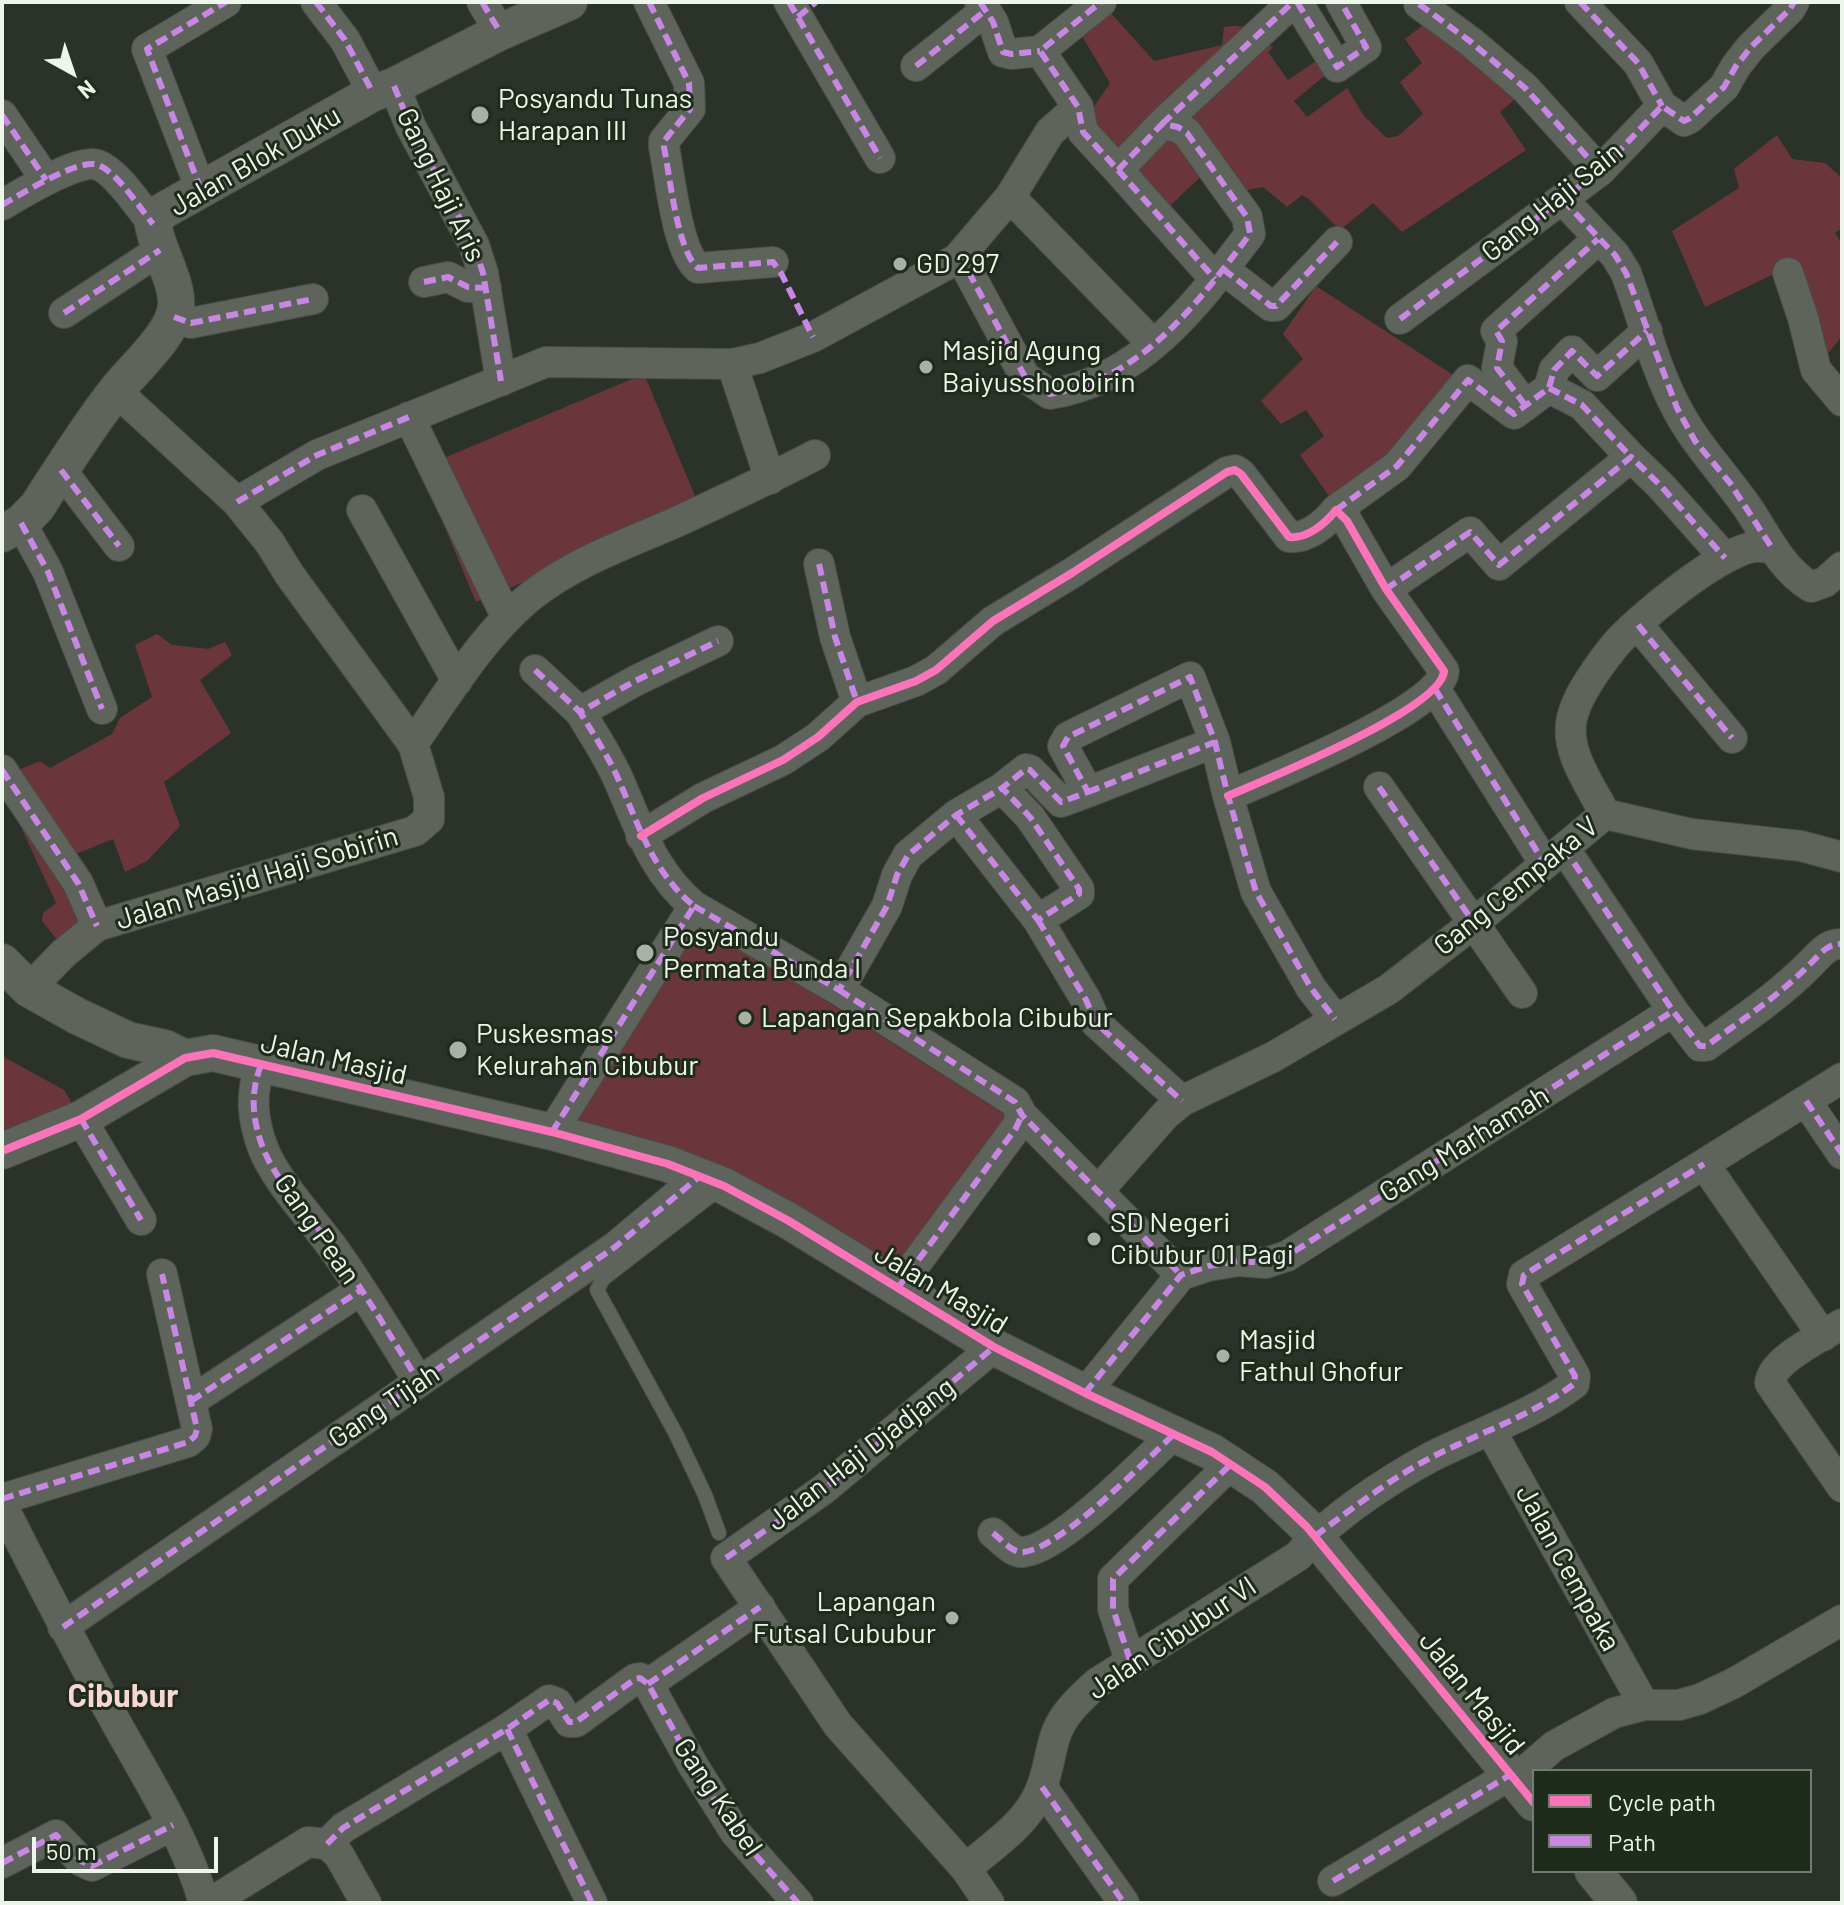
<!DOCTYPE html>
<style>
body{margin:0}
#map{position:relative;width:1844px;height:1905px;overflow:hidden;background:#2b322a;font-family:Barlow,sans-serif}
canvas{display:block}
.frame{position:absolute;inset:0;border:4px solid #edf6eb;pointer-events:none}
.legend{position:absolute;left:1532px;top:1769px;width:280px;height:104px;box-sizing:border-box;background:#1f2c1c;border:2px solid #717d6f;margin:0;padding:10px 14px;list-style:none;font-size:24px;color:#edf6eb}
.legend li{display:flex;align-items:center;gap:16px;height:40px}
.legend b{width:40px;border:2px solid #717d6f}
.north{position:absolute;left:32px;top:32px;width:80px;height:80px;-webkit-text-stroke:6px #1f2c1c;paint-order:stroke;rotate:140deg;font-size:22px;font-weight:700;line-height:32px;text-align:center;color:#edf6eb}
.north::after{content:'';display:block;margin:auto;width:28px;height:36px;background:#edf6eb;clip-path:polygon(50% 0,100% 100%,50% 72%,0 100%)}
.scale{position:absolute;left:32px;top:1837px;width:186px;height:36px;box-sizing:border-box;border:4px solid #edf6eb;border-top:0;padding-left:10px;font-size:24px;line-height:28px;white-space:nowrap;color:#edf6eb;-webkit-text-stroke:6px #1f2c1c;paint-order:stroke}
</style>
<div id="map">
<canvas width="1844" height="1905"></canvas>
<div class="frame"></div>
<ul class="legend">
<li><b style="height:10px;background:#fb73b8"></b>Cycle path</li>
<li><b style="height:10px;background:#c787e3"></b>Path</li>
</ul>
<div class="north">N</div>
<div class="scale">50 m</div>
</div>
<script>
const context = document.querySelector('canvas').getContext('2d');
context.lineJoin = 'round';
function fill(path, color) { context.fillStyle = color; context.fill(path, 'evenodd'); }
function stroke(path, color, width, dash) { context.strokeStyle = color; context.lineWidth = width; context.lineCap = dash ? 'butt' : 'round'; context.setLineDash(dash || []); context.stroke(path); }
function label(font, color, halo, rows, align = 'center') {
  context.font = font + ' Barlow,sans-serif'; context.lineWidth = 6; context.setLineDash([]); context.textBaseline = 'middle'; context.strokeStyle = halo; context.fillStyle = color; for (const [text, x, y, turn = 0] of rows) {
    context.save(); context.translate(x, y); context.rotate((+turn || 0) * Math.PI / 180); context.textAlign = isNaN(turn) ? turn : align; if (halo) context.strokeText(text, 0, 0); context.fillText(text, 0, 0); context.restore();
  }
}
fill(new Path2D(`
 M 1110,12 L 1154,61 L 1222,45 L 1224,27 C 1244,23 1261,30 1273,48 L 1268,52 L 1288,80 L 1319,59 L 1328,73 L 1294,101 L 1307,117 L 1347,88 L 1364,116 L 1387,138 L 1398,136 L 1423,114 L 1400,82 L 1422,63 L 1405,39 L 1433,17 L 1521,94 L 1500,112 L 1526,150 L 1402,232 L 1373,203 L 1340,230 L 1310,200 L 1302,195 L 1287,207 L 1263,187 L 1236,192 L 1212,166 L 1156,219 L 1077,132 L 1110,83 L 1082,36 Z
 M 1777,135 L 1792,159 L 1825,163 L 1842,178 L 1842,228 L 1835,233 L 1842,244 L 1842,336 L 1817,367 L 1774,274 L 1705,307 L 1672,231 L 1739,188 L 1734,169 Z
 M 1316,286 L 1461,380 L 1338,509 L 1300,455 L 1324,436 L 1306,410 L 1281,424 L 1261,401 L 1303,359 L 1283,334 Z
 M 644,374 L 700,508 L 476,602 L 420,468 Z
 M 157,634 L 172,645 L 208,649 L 225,642 L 232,655 L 200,680 L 231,733 L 164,782 L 180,826 L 147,861 L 125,872 L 113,839 L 71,856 L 89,926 L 63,947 L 42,921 L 43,913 L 56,903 L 2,786 L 2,777 L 40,761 L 50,768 L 112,734 L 120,718 L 152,697 L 135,645 Z
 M 700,921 L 1004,1114 L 1009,1121 L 906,1269 L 821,1222 L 566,1133 Z
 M 2,1056 L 64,1090 L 78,1114 L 2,1151 Z`), '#6b363b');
const service = new Path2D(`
 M 719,1533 L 705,1495 L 676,1434 L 597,1290 L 603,1279 L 722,1187`);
const minor = new Path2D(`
 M 316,2 L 345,40 L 373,93
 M 482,2 L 500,32
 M 649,2 L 689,83 L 690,109 L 664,141 L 664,147 C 670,176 677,251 698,268 L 773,262
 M 789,2 L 880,158
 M 980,2 L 993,22 L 1003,52 L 1011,54 L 1040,51
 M 1297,2 L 1337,67 L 1366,47 L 1341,2
 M 1580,2 L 1638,63 L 1662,106
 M 1419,4 L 1471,42 L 1525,88 L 1600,171
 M 916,66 L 986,10
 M 394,86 L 411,127 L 474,245 L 483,273 L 501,381
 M 2,115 L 46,180
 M 1162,124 L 1293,2
 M 1118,170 L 1215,279
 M 201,190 L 147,49 L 226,2
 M 1010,197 L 1153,344
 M 1563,200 L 1615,255 L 1626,273 C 1643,319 1655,369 1678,411 C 1698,448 1727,477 1750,511 C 1768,539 1782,569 1811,587 L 1825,582 L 1842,567
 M 2,205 C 19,195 81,157 98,165 C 117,172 140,208 153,224
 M 960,256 L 1025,377 L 1050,394 C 1141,380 1197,304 1250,234 L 1247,217 L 1187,133 L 1178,127 L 1162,124 L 1118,170 L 1083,132 L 1078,107 L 1040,51 L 1101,2
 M 1223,269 L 1271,306 L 1276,306 L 1337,242
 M 1788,273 L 1803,318 L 1816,370 L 1842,401
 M 424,282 L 448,277 L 468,287 L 486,288
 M 64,313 L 160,250
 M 174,317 L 191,323 L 313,299
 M 1400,319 L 1600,171 L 1662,106 L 1684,121 L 1690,118 L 1724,87 L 1736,66 L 1751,47 L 1790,9 L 1794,2
 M 1549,388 L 1582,405 L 1631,457
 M 1525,405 L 1497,368 L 1502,341 L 1496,331 L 1598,239
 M 409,417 L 507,618
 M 61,470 L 119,546
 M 770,479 L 732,364 L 760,358 L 813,337 L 957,259 L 1010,197 L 1050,132 L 1078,107
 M 237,502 L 317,455 L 546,362 L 732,364
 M 362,510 L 457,681
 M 1336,510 L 1397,466 L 1468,380 L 1514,414 L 1549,388 L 1554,370 L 1572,351 L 1597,376 L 1647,331
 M 21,523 L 48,572 L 102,709
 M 819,564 L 835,637 L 857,702
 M 1386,589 L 1470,532 L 1499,565 L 1631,457 L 1661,486 L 1725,558
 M 1638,625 L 1732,738
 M 535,670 L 580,712
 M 1435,689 L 1545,864
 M 413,744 C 447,695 484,634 531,596 C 573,563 623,545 672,524 C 720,502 768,480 815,455
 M 2,770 L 78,883 L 97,926
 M 1379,787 L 1522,993
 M 1088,792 L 1215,742
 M 1605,814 L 1692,834 L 1801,846 L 1842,857
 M 956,815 L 1038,920 L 1079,894 L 1079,889 L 1030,817 L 1002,788
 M 641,836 L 703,798 L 783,760 L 818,737 L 857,702 L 916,681 L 936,670 L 993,621 L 1072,573 L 1227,472 L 1235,470 L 1241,474 L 1289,537 C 1307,539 1325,524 1336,510 L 1347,521 L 1386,589 L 1444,671 C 1442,709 1264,780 1228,796
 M 1564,848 L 1673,1011 L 1700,1046 L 1706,1046 C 1742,1020 1780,995 1811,963 C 1820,954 1828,943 1842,944
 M 694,906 L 839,990 L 887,906 L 897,875 L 908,855 L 956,815 L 1002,788 L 1026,769 L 1030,770 L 1061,802 L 1088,792 L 1063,746 L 1068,737 L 1190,677 L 1215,742 L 1228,796 L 1256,892 L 1311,988 L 1335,1019
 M 1038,920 L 1086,1000 L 1096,1023 L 1182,1101
 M 29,989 L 64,953 L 97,926 L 415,831 L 429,819 L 429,797 L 413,744 L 289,574 L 270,543 L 237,502 L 116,391
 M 839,990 L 1015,1102 L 1022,1115 L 1181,1275
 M 261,1065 C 250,1093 252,1119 263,1148 C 275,1180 312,1219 333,1248 C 364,1291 391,1337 419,1382
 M 1806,1101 L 1842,1154
 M 81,1119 L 141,1220
 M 552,1132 L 694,906 C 654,873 640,829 620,783 C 610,759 594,735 580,712 L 635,681 L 718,641
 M 1099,1190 L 1166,1114 L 1182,1101 L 1273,1057 L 1389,989 L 1474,923 L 1605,814 C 1591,786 1564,751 1572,718 C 1577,695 1597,668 1612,649 C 1633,622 1720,551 1754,547 C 1759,546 1766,548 1772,548
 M 897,1289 L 1016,1128 L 1022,1115
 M 1842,1324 C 1822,1337 1772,1359 1770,1383 L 1842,1487
 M 1823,1336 L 1704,1164 L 1842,1078
 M 1085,1393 L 1181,1275 L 1208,1266 L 1239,1261 L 1266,1263 L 1287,1256 L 1673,1011
 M 191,1401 L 361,1290
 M 1491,1431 L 1644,1705
 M 2,1499 L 188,1442 L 195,1436 L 197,1429 L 162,1274
 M 2,1505 C 38,1576 74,1647 113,1717 C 146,1777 185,1836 204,1903
 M 993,1533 C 1001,1539 1013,1554 1024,1552 C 1062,1547 1143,1463 1173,1435
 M 63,1627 L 615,1247 L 700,1176
 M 1130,1660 L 1113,1609 L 1113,1579 L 1231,1464
 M 648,1684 L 760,1607
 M 507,1729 L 592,1903
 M 1515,1780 L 1554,1746 L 1614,1713 L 1644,1705 L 1679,1705 L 1700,1699 L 1734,1683 L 1842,1620
 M 1042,1787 L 1124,1903
 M 327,1844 L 343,1828 L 507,1729 L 549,1700 L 557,1703 L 569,1722 L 576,1722 L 635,1679 L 640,1678 L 648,1684 L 694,1767 L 735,1832 L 798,1903
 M 2,1863 L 56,1835 L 81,1861 L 92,1866 L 173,1825
 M 966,1869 C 988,1849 1019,1829 1034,1803 C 1047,1782 1048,1760 1055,1737 C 1062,1714 1080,1699 1097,1683 L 1298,1556 C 1329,1519 1388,1480 1431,1457 C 1478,1433 1531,1416 1574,1384 L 1575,1376 L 1522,1284 L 1524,1275 L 1704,1164
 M 1333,1881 L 1510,1775
 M 210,1903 L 308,1842 L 327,1844 L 339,1855 L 366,1903
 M 989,1903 L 966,1869 L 838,1725 L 726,1558 L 824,1489 L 994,1347`);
const tertiary = new Path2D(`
 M 2,534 L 21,523 L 37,507 C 62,468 87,428 116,391 C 133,369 174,334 176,306 C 178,282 157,250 153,224 L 161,212 L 373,93 L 394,86 L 500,32 L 569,2
 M 2,962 L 29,989 L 77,1016 L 128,1040 L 165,1048 L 185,1058
 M 2,1151 L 81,1119 L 185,1058 L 213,1053 L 552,1132 L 668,1164 L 724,1186 L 789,1221 L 994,1347 L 1085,1393 L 1212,1452 L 1265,1487 L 1307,1527 L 1534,1803
 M 1593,1871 L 1619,1903`);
stroke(service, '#474e46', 16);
stroke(minor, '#474e46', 32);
stroke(tertiary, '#474e46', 38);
stroke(service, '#5e635c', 14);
stroke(minor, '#5e635c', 30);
stroke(tertiary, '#5e635c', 36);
stroke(new Path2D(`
 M 316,2 L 345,40 L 373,93
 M 482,2 L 500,32
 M 649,2 L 689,83 L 690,109 L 664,141 L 664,147 C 670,176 677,251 698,268 L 773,262 L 781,273 L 813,337
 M 789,2 L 880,158
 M 980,2 L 993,22 L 1003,52 L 1011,54 L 1040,51
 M 1297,2 L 1337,67 L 1366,47 L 1341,2
 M 1580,2 L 1638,63 L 1662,106
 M 1419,4 L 1471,42 L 1525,88 L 1600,171
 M 798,17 L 816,2
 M 916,66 L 986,10
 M 394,86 L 411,127 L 474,245 L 483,273 L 501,381
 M 2,115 L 46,180
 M 1162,124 L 1293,2
 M 1118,170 L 1215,279
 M 201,190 L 147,49 L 226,2
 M 1563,200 L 1615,255 L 1626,273 L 1677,408 L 1695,441 L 1730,483 L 1772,548
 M 2,205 C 19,195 81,157 98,165 C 117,172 140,208 153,224
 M 960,256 L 1025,377 L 1050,394 C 1141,380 1197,304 1250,234 L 1247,217 L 1187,133 L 1178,127 L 1162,124 L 1118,170 L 1083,132 L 1078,107 L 1040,51 L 1101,2
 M 1223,269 L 1271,306 L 1276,306 L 1337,242
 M 424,282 L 448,277 L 468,287 L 486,288
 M 64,313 L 160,250
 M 174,317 L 191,323 L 313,299
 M 1400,319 L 1600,171 L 1662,106 L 1684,121 L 1690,118 L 1724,87 L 1736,66 L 1751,47 L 1790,9 L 1794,2
 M 1549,388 L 1582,405 L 1631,457
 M 1525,405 L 1497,368 L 1502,341 L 1496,331 L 1598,239
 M 61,470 L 119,546
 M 237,502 L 317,455 L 409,417
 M 1336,510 L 1397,466 L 1468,380 L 1514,414 L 1549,388 L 1554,370 L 1572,351 L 1597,376 L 1647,331
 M 21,523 L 48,572 L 102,709
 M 819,564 L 835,637 L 857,702
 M 1386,589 L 1470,532 L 1499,565 L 1631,457 L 1661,486 L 1725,558
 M 1638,625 L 1732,738
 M 535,670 L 580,712
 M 1435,689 L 1545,864
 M 2,770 L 78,883 L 97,926
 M 1379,787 L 1474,923
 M 1088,792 L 1215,742
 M 956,815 L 1038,920 L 1079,894 L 1079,889 L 1030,817 L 1002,788
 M 1564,848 L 1673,1011 L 1700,1046 L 1706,1046 C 1742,1020 1780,995 1811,963 C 1820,954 1828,943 1842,944
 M 694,906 L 839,990 L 887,906 L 897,875 L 908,855 L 956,815 L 1002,788 L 1026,769 L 1030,770 L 1061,802 L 1088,792 L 1063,746 L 1068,737 L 1190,677 L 1215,742 L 1228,796 L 1256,892 L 1311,988 L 1335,1019
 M 1038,920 L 1086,1000 L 1096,1023 L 1182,1101
 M 839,990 L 1015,1102 L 1022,1115 L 1181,1275
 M 261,1065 C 250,1093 252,1119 263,1148 C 275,1180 312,1219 333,1248 C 364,1291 391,1337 419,1382
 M 1806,1101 L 1842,1154
 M 81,1119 L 141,1220
 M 552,1132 L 694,906 C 654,873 640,829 620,783 C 610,759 594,735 580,712 L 635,681 L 718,641
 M 897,1289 L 1016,1128 L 1022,1115
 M 1085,1393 L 1181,1275 L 1208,1266 L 1239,1261 L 1266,1263 L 1287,1256 L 1673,1011
 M 191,1401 L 361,1290
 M 2,1499 L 188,1442 L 195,1436 L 197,1429 L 162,1274
 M 993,1533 C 1001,1539 1013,1554 1024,1552 C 1062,1547 1143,1463 1173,1435
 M 1315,1536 C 1353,1508 1390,1479 1432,1457 C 1479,1433 1531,1416 1574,1384 L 1575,1376 L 1522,1284 L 1524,1275 L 1704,1164
 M 726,1558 L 824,1489 L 994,1347
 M 63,1627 L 615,1247 L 700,1176
 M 1130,1660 L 1113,1609 L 1113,1579 L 1231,1464
 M 648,1684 L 760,1607
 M 507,1729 L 592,1903
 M 1042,1787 L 1124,1903
 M 327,1844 L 343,1828 L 507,1729 L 549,1700 L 557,1703 L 569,1722 L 576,1722 L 635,1679 L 640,1678 L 648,1684 L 694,1767 L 735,1832 L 798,1903
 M 2,1863 L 56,1835 L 81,1861 L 92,1866 L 173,1825
 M 1333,1881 L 1510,1775`), '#c787e3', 6, [12, 6]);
stroke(new Path2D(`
 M 641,836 L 703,798 L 783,760 L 818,737 L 857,702 L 916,681 L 936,670 L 993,621 L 1072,573 L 1227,472 L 1235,470 L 1241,474 L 1289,537 C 1307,539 1325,524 1336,510 L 1347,521 L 1386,589 L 1444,671 C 1442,709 1264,780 1228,796
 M 2,1151 L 81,1119 L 185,1058 L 213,1053 L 552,1132 L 668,1164 L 724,1186 L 789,1221 L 994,1347 L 1085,1393 L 1212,1452 L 1265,1487 L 1307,1527 L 1534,1803`), '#fb73b8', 8);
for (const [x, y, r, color] of [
 [480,115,10,"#a9b1a7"],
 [900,264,8,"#a9b1a7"],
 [926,367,8,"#a9b1a7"],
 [645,953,10,"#a9b1a7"],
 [745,1018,8,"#a9b1a7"],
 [458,1050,10,"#a9b1a7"],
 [1094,1239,8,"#a9b1a7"],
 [1223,1356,8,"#a9b1a7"],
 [952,1618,8,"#a9b1a7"]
]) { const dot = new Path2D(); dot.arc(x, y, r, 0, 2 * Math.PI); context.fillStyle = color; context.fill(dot); stroke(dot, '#1f2c1c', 3); }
label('28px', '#edf6eb', '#1f2c1c', [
 ["Posyandu Tunas",498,99],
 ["Harapan III",498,131],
 ["GD 297",916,264],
 ["Masjid Agung",942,351],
 ["Baiyusshoobirin",942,383],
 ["Posyandu",663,937],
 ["Permata Bunda I",663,969],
 ["Lapangan Sepakbola Cibubur",761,1018],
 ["Puskesmas",476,1034],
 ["Kelurahan Cibubur",476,1066],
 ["SD Negeri",1110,1223],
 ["Cibubur 01 Pagi",1110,1255],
 ["Masjid",1239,1340],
 ["Fathul Ghofur",1239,1372],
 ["Lapangan",936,1602,"right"],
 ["Futsal Cububur",936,1634,"right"]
], 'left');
label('28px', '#edf6eb', '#1f2c1c', [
 ["Jalan Blok Duku",255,161,-30],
 ["Gang Haji Aris",441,185,64],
 ["Gang Haji Sain",1552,202,-39],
 ["Jalan Masjid Haji Sobirin",257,878,-17],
 ["Gang Cempaka V",1516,886,-39],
 ["Jalan Masjid",334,1059,13],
 ["Gang Marhamah",1464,1144,-32],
 ["Gang Pean",317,1229,55],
 ["Jalan Masjid",941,1289,31],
 ["Gang Tijah",384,1406,-34],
 ["Jalan Haji Djadjang",861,1454,-38],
 ["Jalan Cempaka",1568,1568,61],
 ["Jalan Cibubur VI",1172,1638,-34],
 ["Jalan Masjid",1472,1693,51],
 ["Gang Kabel",718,1797,56]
]);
label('bold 32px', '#f8d5d6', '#1f2c1c', [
 ["Cibubur",123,1696]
]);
</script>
